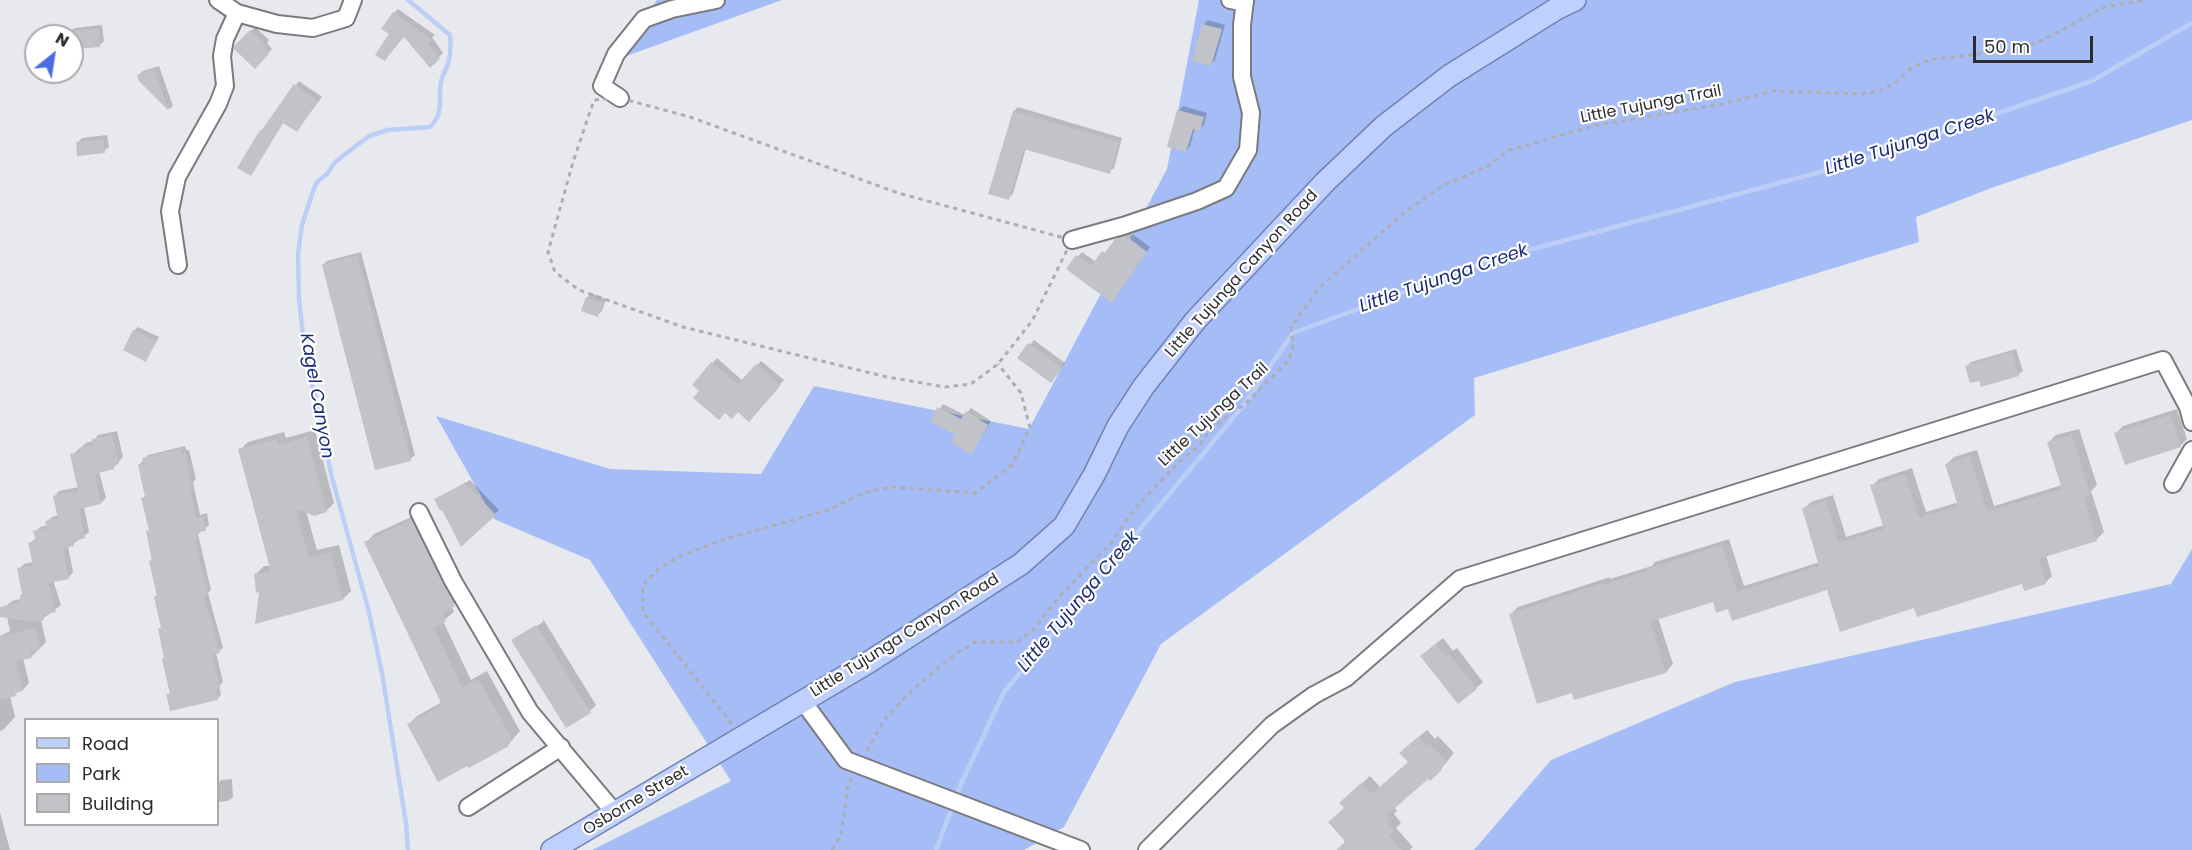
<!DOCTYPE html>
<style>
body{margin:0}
#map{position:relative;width:2192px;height:850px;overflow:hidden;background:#e7e9ee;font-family:Poppins,sans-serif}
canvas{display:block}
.legend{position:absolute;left:24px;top:718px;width:195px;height:108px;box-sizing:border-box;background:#fff;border:2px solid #ababab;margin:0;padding:8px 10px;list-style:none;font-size:18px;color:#2c2c2e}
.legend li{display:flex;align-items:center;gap:12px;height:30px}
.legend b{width:30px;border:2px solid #ababab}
.north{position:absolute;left:24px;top:24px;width:60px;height:60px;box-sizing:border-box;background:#fff;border:2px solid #ababab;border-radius:50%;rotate:30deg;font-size:16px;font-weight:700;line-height:24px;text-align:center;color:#2c2c2e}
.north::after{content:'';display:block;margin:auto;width:21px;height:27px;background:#4b6de1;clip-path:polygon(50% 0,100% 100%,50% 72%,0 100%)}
.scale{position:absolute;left:1973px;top:36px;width:120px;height:27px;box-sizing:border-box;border:3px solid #2c2c2e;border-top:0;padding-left:8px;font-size:18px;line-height:21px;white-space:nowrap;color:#2c2c2e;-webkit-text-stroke:4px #fff;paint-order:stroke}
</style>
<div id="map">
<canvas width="2192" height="850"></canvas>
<ul class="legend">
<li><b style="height:8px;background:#bfd0fd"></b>Road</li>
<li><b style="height:16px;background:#a6bcf6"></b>Park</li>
<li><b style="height:16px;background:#c1c3c8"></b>Building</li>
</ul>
<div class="north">N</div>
<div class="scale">50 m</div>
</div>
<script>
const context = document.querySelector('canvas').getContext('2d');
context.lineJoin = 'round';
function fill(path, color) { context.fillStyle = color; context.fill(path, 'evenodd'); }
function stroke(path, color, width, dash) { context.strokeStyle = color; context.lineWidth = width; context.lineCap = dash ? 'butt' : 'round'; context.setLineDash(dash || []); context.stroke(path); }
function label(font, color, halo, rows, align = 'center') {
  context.font = font + ' Poppins,sans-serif'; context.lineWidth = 4.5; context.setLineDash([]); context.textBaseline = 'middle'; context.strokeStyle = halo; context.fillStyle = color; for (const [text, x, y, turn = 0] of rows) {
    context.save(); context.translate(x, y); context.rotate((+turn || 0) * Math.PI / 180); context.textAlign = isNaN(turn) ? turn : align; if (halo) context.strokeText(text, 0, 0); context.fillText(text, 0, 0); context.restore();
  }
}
fill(new Path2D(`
 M 657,0 L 782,0 L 615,60 Z
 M 1199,0 L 2192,0 L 2192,120 L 1994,187 L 1916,217 L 1919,242 L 1474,378 L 1475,415 L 1161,644 L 1064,827 L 1024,850 L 592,850 L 731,781 L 590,560 L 494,519 L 436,416 L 610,469 L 761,474 L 814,386 L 1029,429 L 1167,169 Z
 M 2192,549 L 2192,850 L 1474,850 L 1551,760 L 1735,682 L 2171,584 Z`), '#a6bcf6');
fill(new Path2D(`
 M 398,9 L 435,35 L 432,37 L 443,53 L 430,66 L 405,35 L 389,55 L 394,13 Z
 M 1208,20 L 1225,25 L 1215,60 L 1211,64 L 1194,60 L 1204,24 Z
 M 102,25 L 104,41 L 100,45 L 72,48 L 72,36 L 70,36 L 70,32 L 74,28 Z
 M 255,27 L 269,40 L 267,43 L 272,49 L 255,67 L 236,47 Z
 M 159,66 L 173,106 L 169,109 L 141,82 L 139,75 L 143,71 Z
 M 299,81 L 322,97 L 297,130 L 284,121 L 251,175 L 261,131 Z
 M 1183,106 L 1207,113 L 1204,125 L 1200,129 L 1195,128 L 1190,146 L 1186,151 L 1169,146 L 1179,110 Z
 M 1018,107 L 1122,138 L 1114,168 L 1109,172 L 1026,148 L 1013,194 L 1008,198 L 1014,111 Z
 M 107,135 L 109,147 L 104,151 L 77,143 L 82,138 Z
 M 1131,233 L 1150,247 L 1116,297 L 1068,268 L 1082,252 L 1096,262 L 1121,235 Z
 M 361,252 L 415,455 L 410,459 L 323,265 L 327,261 Z
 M 591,293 L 606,299 L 602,311 L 598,315 L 587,298 Z
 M 138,327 L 159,337 L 146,360 L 134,331 Z
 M 1034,340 L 1065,363 L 1055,377 L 1019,358 Z
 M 2016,349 L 2023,371 L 2018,375 L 1980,379 L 1967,366 L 1971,362 Z
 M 717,358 L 743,381 L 761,361 L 784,380 L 753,415 L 738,410 L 701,391 L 694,384 Z
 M 943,404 L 965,415 L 971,408 L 991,421 L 971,453 L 957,433 L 932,421 Z
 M 2177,409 L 2187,439 L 2180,446 L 2116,433 L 2123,426 Z
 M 2079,429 L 2097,485 L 2091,491 L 2104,532 L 2097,539 L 2046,555 L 2052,576 L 2045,583 L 2023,582 L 1915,606 L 1828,589 L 1729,607 L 1713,600 L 1658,618 L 1673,664 L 1666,672 L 1575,698 L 1573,691 L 1511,614 L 1518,607 L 1610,577 L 1610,579 L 1652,566 L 1655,562 L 1729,539 L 1744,586 L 1820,562 L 1803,509 L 1811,502 L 1833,495 L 1846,537 L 1884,525 L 1872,486 L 1879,479 L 1912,468 L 1926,512 L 1959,502 L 1947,464 L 1954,457 L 1977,450 L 1994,506 L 2062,485 L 2049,442 L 2056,435 Z
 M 315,430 L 334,503 L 326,511 L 306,511 L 317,550 L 339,545 L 351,591 L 343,599 L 257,622 L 261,591 L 256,574 L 264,566 L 271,566 L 240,450 L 248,442 L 284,432 L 286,438 Z
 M 117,431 L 123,457 L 113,468 L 99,471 L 106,498 L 101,503 L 84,507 L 89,532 L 73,544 L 68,546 L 73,572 L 69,577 L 53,580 L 61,605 L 41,620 L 46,642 L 31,657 L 23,658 L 29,683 L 23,690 L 10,696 L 15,717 L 3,730 L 0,731 L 0,636 L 10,631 L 5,607 L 12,601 L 47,592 L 19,569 L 24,564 L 33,562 L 30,543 L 36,538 L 35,532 L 40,527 L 48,525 L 47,522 L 52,517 L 59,515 L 55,496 L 59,491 L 79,487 L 72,455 L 86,443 L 94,441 L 98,435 Z
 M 185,446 L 186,450 L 189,450 L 196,479 L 193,482 L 200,515 L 207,513 L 209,525 L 198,534 L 211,590 L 208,593 L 223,648 L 216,653 L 223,682 L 219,686 L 221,695 L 217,699 L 168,695 L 171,692 L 162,627 L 155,597 L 158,594 L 147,532 L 150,529 L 143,499 L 146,495 L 139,465 L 148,455 Z
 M 470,480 L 499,510 L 461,545 L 443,508 L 436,499 Z
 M 420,513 L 463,596 L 452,606 L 454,612 L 443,621 L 471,680 L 487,671 L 520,731 L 508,745 L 409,724 L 417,716 L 442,702 L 366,543 L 374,534 Z
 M 543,619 L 596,705 L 590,711 L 513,640 L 519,635 L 519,637 L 543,622 Z
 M 1443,638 L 1453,651 L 1457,648 L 1483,682 L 1476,688 L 1429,649 Z
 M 1427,730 L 1435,739 L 1438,736 L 1454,753 L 1441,769 L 1428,777 L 1394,807 L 1397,811 L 1394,814 L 1401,823 L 1396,828 L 1413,847 L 1410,850 L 1337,850 L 1346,842 L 1345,808 L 1349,795 L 1370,776 L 1380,787 L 1409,762 L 1409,745 Z
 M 232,779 L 233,797 L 228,801 L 218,802 L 218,784 L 221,780 Z
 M 0,812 L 10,850 L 0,850 Z`), '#0003');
stroke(new Path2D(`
 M 408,850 L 406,823 L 382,673 L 368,608 L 331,474 L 319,411 L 306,359 L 299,300 L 298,254 L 302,225 L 313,191 L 317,182 L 327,174 L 335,162 L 369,136 L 388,130 L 430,127 C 445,112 438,99 441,82 C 442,76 446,70 448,64 C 451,54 451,45 450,35 L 408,0
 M 936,850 L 960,786 L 1004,692 L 1243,406 L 1293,333 L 1488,261 L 1850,164 L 2092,81 L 2192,23`), '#bdcef6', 4.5);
fill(new Path2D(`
 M 393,12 L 432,40 L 428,43 L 440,59 L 430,68 L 404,37 L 401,41 L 399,40 L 385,61 L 375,55 L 389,34 L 381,29 Z
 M 1202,24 L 1222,29 L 1211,66 L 1192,61 Z
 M 99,29 L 100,47 L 72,49 L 72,31 Z
 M 250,30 L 266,45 L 264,48 L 269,54 L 255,69 L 234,49 L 234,46 Z
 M 154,69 L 169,111 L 139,81 L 137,75 Z
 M 294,84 L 318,101 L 297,132 L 283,123 L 251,176 L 237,168 L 260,130 L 261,131 Z
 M 1177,110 L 1204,117 L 1200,131 L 1193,129 L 1186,152 L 1167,147 Z
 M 1013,111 L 1119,142 L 1110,174 L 1024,149 L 1009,200 L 988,194 Z
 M 103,139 L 105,153 L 77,156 L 76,142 Z
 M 1126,236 L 1147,252 L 1112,303 L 1066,269 L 1076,255 L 1091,266 L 1102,251 L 1105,253 L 1115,239 Z
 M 357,255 L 411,461 L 375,470 L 322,265 Z
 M 586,297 L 603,303 L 598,317 L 581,311 Z
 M 133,330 L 156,341 L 146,362 L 123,350 Z
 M 1028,343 L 1062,368 L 1051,383 L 1017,358 Z
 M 2012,352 L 2019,376 L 1981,387 L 1979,381 L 1970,383 L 1965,366 Z
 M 711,362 L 738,384 L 756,364 L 781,385 L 749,422 L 738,412 L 732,419 L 725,413 L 719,420 L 693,398 L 699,391 L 692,385 Z
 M 937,407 L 961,419 L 966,411 L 988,425 L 971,455 L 951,442 L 955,434 L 930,421 Z
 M 2170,415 L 2181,447 L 2125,465 L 2114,433 Z
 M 112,435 L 119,464 L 113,465 L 114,469 L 95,474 L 101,504 L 79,509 L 85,538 L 73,541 L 74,546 L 63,548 L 69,579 L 48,583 L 56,612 L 43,615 L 44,620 L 37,622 L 0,617 L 0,607 L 21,602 L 20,595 L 22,594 L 17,568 L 33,565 L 28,543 L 36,541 L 33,531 L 47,528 L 45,521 L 58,518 L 53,496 L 78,490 L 70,454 L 80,452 L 79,448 L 93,445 L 92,439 Z
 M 2072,435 L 2090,494 L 2084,499 L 2097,541 L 2038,559 L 2046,584 L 2024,591 L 2022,584 L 1917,617 L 1914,608 L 1840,632 L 1827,590 L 1732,621 L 1728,609 L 1716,613 L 1713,602 L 1650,622 L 1666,673 L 1574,700 L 1572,693 L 1537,704 L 1509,614 L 1603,583 L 1603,585 L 1647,571 L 1647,569 L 1722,545 L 1737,592 L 1819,566 L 1802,508 L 1826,501 L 1839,543 L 1884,529 L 1870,485 L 1905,475 L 1919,518 L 1958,506 L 1945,464 L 1970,456 L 1987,512 L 2062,489 L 2047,442 Z
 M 307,437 L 327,512 L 315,516 L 296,509 L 309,558 L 331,552 L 343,600 L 255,624 L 259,592 L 256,593 L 254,574 L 271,572 L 238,449 L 277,439 L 278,445 Z
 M 181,449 L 182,454 L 185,453 L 192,485 L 189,486 L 196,518 L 203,517 L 206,531 L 197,532 L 198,537 L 195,538 L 208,595 L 204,596 L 220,653 L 212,655 L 220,688 L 215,689 L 218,700 L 170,711 L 166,694 L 170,694 L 162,659 L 164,658 L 158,629 L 161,628 L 154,597 L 157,596 L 149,561 L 152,560 L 146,531 L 149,530 L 141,498 L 145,497 L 138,465 L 144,464 L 142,458 Z
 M 465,483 L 496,515 L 461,547 L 442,510 L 440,511 L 434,499 Z
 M 411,520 L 455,606 L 442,613 L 446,621 L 434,628 L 462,688 L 478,679 L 513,740 L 507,744 L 509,746 L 469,768 L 467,766 L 438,782 L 407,724 L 442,705 L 364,542 Z
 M 536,625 L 591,713 L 566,728 L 511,640 Z
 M 35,628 L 40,649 L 30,652 L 32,658 L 16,661 L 23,691 L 15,693 L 16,696 L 0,700 L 0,637 Z
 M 1436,644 L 1446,657 L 1449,654 L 1477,689 L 1458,704 L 1420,656 Z
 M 1418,737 L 1426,746 L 1429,743 L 1447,762 L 1440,768 L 1442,770 L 1430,781 L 1428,779 L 1387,815 L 1390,820 L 1387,823 L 1395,832 L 1389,836 L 1401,850 L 1336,850 L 1344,843 L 1344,840 L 1328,822 L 1344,808 L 1339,803 L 1361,783 L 1372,794 L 1408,762 L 1399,753 Z`), '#c1c3c8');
const minor = new Path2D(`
 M 218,0 L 237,13 L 277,24 L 313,28 L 346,18 L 353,0
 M 1230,0 L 1245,3
 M 620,98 L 602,86 L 616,54 L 644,19 L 672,9 L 716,0
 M 1072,240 L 1123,226 L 1197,201 L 1226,188 L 1248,150 L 1251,113 L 1242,77 L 1242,25 L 1245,0
 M 178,265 L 170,211 L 177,177 L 218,104 L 225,86 L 222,56 L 225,39 L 237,13
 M 2173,484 L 2192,450
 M 419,512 L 453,581 L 530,712 L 615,813
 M 802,700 L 846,760 L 1081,850
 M 468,807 L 561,747
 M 1147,850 L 1272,725 L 1314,695 L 1346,678 L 1460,579 L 2163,360 L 2188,407 L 2192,422`);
const major = new Path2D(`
 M 552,850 L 869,662 L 1021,564 L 1064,526 L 1094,475 L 1118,426 L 1144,386 L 1195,321 L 1325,182 L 1384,126 L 1449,76 L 1556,9 L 1575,0`);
stroke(minor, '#797b7f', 20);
stroke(major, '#7082b3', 24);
stroke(new Path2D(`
 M 620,98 L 690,117 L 898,193 L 1072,240 L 1032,321 L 998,364 L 971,384 L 945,387 L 887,377 L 683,327 L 579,290 L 555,272 L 548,252 L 573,162 L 594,100 Z
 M 732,724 L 643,612 L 643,585 L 658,569 L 678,557 L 722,540 L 828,510 L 866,492 L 891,487 L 975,493 L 1012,465 L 1030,428 L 1021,393 L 998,364
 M 867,751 L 884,720 L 912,690 L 954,655 L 975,642 L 1017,642 L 1033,630 L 1061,595 L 1112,542 L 1134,510 L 1154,488 L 1184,457 L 1198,447 L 1209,432 L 1233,411 L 1243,406 L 1288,361 L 1293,346 L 1291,327 L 1319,288 L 1405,212 L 1444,185 L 1488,166 L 1509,150 L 1597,125 L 1722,104 L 1774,91 L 1861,94 L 1879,91 L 1895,83 L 1911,68 L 1928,60 L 2011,50 L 2039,42 L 2105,7 L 2145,0
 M 832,850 L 841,835 L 848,786 L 852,778`), '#acaeb2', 3, [4.5, 4.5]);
stroke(minor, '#fff', 16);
stroke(major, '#bfd0fd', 21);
label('16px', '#2c2c2e', '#fff', [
 ["Little Tujunga Trail",1651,105,-11],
 ["Little Tujunga Canyon Road",1242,274,-48],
 ["Little Tujunga Trail",1214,415,-43],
 ["Little Tujunga Canyon Road",905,636,-32],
 ["Osborne Street",636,801,-31]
]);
label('italic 18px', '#1a2c76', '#fff', [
 ["Little Tujunga Creek",1910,143,-18],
 ["Little Tujunga Creek",1444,279,-19],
 ["Kagel Canyon",316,396,80],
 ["Little Tujunga Creek",1079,602,-50]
]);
</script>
